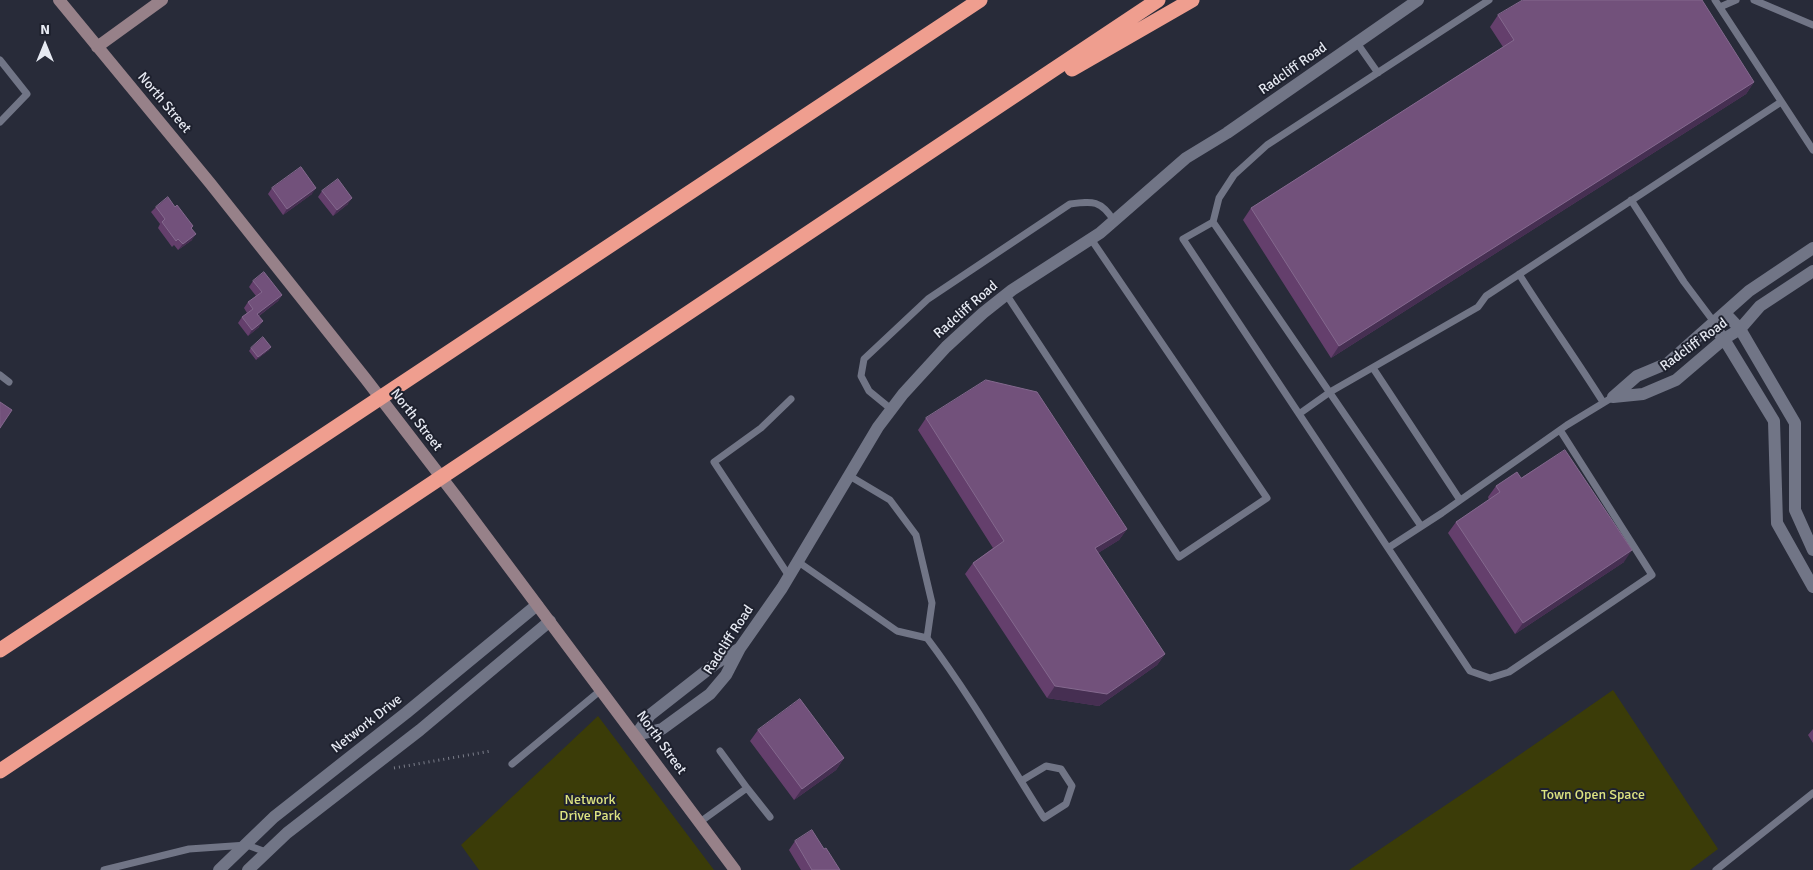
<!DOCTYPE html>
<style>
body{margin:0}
#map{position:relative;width:1813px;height:870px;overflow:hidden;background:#282b39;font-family:Signika,sans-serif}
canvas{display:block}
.north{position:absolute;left:20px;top:20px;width:50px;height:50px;-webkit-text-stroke:4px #1e212e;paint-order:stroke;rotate:0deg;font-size:14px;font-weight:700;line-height:20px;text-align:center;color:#e7eaf3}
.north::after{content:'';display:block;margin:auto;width:18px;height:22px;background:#e7eaf3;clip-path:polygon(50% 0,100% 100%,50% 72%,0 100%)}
</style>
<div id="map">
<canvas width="1813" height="870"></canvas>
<div class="north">N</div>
</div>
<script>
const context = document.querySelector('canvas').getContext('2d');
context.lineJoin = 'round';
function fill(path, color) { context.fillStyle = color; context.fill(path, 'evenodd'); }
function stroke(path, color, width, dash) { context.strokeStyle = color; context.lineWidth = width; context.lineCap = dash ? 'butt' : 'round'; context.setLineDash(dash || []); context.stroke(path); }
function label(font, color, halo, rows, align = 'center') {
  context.font = font + ' Signika,sans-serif'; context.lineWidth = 4; context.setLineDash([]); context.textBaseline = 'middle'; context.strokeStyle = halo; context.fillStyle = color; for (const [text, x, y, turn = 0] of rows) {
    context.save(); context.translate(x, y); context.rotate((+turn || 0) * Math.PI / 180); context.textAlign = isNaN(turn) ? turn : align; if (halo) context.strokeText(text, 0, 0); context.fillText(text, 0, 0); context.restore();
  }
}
fill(new Path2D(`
 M 1613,690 L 1718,849 L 1690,870 L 1349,870 L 1489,776 Z
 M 598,716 L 714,870 L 479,870 L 461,845 Z`), '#3b3c08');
stroke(new Path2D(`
 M 394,768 L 491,751`), '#7b7e8a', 3, [1, 4]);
stroke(new Path2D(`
 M 1715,0 L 1813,150
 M 1754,0 L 1813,25
 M 1720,7 L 1736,0
 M 1357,43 L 1378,73
 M 0,60 L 27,94 L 0,122
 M 1631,200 L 1684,282 L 1714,322
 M 1213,222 L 1421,526
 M 1519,274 C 1546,317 1576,359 1603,402
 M 1006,294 L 1179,557 L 1267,498 L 1091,239
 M 1373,368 L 1460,500
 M 0,375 L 9,382
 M 891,409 L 869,391 L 861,376 L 864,359 L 928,299 L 1070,204 C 1093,201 1101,200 1114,221
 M 1299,414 L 1330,392 L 1478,307 L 1486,296 L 1781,102
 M 1560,430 L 1652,575 L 1509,672 L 1490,678 L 1470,671 L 1388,548 L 1442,513 L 1567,425 L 1613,397
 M 848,475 L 890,500 L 916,535 L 932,603 L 927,638 C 970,695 1006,758 1044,818 L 1066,804 L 1072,786 L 1061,769 L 1046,766 L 1021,781
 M 1388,548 L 1183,239 L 1213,222 L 1219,198 L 1234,175 L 1267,145 L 1489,0
 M 797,561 L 897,631 L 927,638
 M 789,576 L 714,462 L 761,428 L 791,399
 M 512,764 L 601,690
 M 747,788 L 770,817
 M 700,822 L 747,788 L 720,751
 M 104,870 L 189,849 L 247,845 L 266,852
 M 1716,870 L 1813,793`), '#717586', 7);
stroke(new Path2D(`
 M 1725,313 L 1740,329 L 1795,423 L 1795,510 L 1813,550
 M 1712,325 L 1724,339 L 1774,421 L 1777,523 L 1813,587
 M 1613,397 L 1637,376 L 1668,363 L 1749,291 L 1813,248
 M 1613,397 L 1643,394 L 1676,380 L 1724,339 L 1740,329 L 1760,306 L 1813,271
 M 636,735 L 662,729 L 710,694 L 726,675 L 740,648 L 782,588 L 878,427 L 903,394 L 946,347 L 983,313 L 1012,290 L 1100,233 L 1186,158 L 1227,133 L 1418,0
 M 636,735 L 650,715 L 715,664 L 740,648
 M 219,870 L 274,817 L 406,713 L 537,605
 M 248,870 L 287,833 L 420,730 L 550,621`), '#717586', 12);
stroke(new Path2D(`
 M 59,0 L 210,183 L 365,378 L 458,499 L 735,870
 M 97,47 L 162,0`), '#978189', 12);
stroke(new Path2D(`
 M 1072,69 L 1192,0
 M 0,650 L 980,0
 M 0,771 L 1158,0`), '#ef9e8f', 15);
fill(new Path2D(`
 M 1498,15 L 1754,82 L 1746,94 L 1331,358 L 1243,220 L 1251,208 L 1503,47 L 1490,27 Z
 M 272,188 L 312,194 L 283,215 L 268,194 Z
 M 322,191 L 348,204 L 333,216 L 318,197 Z
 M 156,207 L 175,207 L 193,226 L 192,228 L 192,240 L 178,250 L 174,245 L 172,247 L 158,228 L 160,224 L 151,212 Z
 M 253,281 L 282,295 L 278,301 L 259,316 L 259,327 L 248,336 L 238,323 L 242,317 L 247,313 L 244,308 L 248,302 L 256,296 L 249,287 Z
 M 251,348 L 269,350 L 256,360 L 249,351 Z
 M 926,418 L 1127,529 L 1119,540 L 1098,553 L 1165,654 L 1157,665 L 1099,706 L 1047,698 L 965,574 L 973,563 L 993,548 L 918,430 Z
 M 1521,478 L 1624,562 L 1515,634 L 1448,533 L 1456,522 L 1489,500 L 1488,497 L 1496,486 Z
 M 1813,729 L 1813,743 L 1808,735 Z
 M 758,730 L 844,758 L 836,770 L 794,800 L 750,741 Z
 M 795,841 L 824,849 L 840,870 L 801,870 L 789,850 Z`), '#643f6c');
fill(new Path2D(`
 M 1754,82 L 1746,94 L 1331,358 L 1339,346 Z
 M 316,188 L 312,194 L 283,215 L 287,209 Z
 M 352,198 L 348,204 L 333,216 L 337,210 Z
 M 196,234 L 192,240 L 178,250 L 183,244 Z
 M 282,295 L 278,301 L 253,320 L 257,314 Z
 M 263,321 L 259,327 L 248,336 L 252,330 Z
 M 271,347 L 269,350 L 256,360 L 258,357 Z
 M 1127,529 L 1119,540 L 1087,560 L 1095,548 Z
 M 1632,550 L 1624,562 L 1515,634 L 1523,623 Z
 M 1165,654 L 1157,665 L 1099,706 L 1047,698 L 1055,686 Z
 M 844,758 L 836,770 L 794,800 L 802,789 Z`), '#462f52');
const building = new Path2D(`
 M 1523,0 L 1702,0 L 1754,82 L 1339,346 L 1251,208 L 1514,40 L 1498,15 Z
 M 301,167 L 316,188 L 287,209 L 272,188 Z
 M 338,179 L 352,198 L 337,210 L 322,191 Z
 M 168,197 L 175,207 L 177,205 L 193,226 L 191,228 L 196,234 L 183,244 L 178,239 L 176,241 L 162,222 L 165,219 L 156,207 Z
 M 264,272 L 282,295 L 257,314 L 263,321 L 252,330 L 242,317 L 253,309 L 248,302 L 262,292 L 253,281 Z
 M 263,337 L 271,347 L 258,357 L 251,348 Z
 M 986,380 L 1037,392 L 1127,529 L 1095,548 L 1165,654 L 1107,694 L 1055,686 L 973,563 L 1004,541 L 926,418 Z
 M 0,402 L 12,410 L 0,428 Z
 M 1565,450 L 1632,550 L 1523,623 L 1456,522 L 1500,492 L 1496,486 L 1517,472 L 1521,478 Z
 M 800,699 L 844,758 L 802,789 L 758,730 Z
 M 812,830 L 824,849 L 826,848 L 840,870 L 812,870 L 795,841 Z`);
fill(building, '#72517b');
stroke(building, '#84698e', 1);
label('14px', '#e7eaf3', '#1e212e', [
 ["Radcliff Road",1293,69,-35],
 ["North Street",164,103,50],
 ["Radcliff Road",966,310,-41],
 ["Radcliff Road",1694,345,-36],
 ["North Street",416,420,52],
 ["Radcliff Road",729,640,-57],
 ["Network Drive",367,724,-38],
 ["North Street",661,743,54]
]);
label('14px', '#dde381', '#1e212e', [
 ["Town Open Space",1593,795],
 ["Network",590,800],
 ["Drive Park",590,816]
]);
</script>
